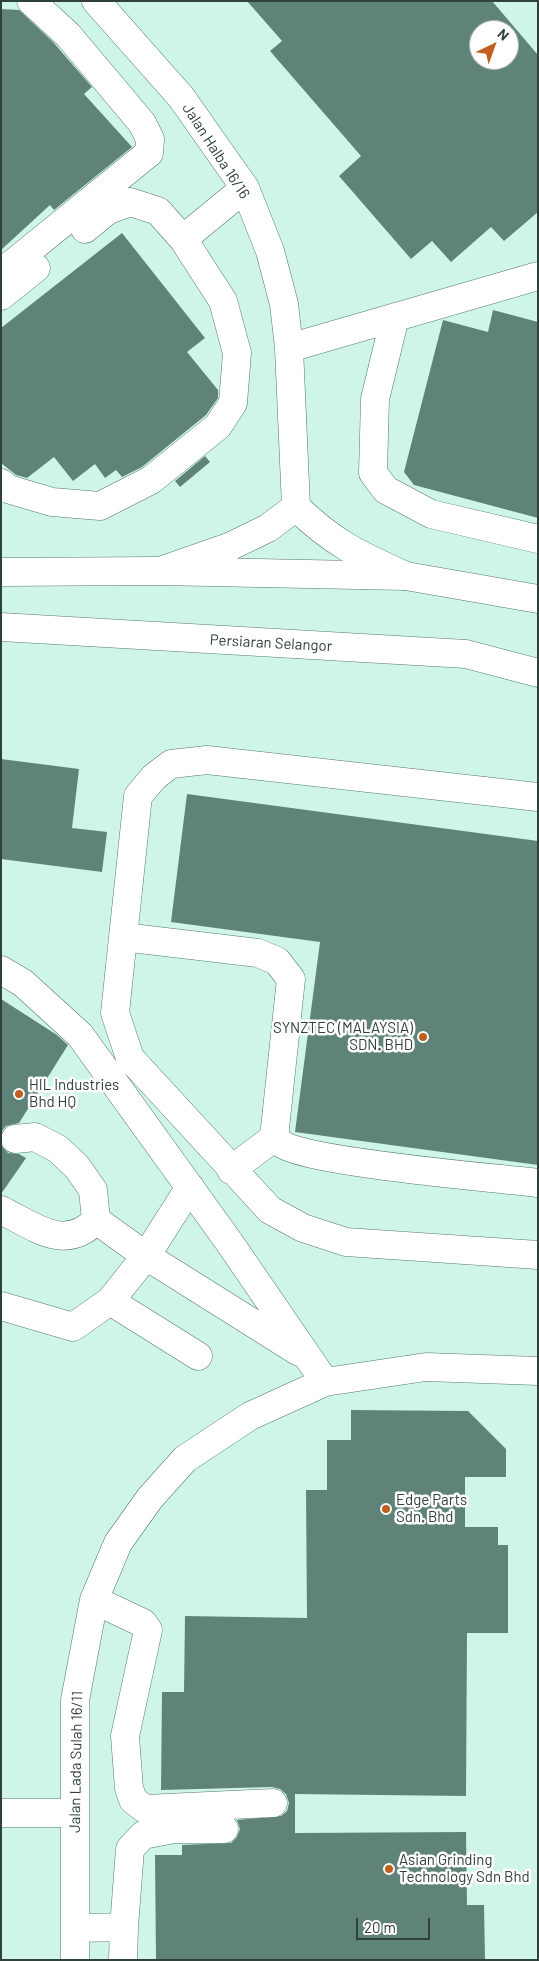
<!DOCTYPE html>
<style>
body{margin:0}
#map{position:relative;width:539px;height:1961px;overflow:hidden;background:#cff5e9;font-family:Barlow,sans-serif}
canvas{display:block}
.frame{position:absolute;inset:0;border:2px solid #30403b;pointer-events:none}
.north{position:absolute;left:469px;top:20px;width:50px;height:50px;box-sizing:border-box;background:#fff;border:1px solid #acb3b1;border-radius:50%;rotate:42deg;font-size:14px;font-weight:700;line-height:20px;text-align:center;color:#30403b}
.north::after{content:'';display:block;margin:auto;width:18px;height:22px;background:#c05f1e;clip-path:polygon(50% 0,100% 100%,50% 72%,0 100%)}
.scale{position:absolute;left:356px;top:1918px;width:74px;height:22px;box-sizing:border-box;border:2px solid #30403b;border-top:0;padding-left:6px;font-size:15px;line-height:18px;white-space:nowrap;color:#30403b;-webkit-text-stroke:4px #fff;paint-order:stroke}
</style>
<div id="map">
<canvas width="539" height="1961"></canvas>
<div class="frame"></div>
<div class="north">N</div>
<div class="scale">20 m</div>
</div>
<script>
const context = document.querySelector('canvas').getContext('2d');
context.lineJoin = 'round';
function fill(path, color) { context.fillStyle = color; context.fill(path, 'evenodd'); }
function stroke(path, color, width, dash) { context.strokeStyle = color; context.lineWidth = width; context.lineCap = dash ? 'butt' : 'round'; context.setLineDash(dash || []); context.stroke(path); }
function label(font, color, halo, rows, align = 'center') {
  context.font = font + ' Barlow,sans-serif'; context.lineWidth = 5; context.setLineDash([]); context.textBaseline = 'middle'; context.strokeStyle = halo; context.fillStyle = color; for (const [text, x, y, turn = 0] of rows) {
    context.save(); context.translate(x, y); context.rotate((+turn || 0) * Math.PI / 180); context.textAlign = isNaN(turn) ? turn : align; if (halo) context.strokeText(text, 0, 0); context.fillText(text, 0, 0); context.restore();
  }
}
fill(new Path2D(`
 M 247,1 L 492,1 L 538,55 L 538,212 L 504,241 L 491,227 L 451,262 L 432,241 L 411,259 L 339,176 L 361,156 L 270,51 L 282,41 ZM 479,30 L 509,30 L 509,60 L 479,60 Z
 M 1,9 L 19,10 L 53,42 L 92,87 L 84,94 L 132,147 L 54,210 L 50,205 L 1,250 Z
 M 122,233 L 205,338 L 187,352 L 218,390 L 218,398 L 206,415 L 142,467 L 122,477 L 116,470 L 105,478 L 95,464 L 73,481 L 54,457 L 27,478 L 16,475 L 1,463 L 1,328 Z
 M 493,310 L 538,322 L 538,518 L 414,485 L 404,472 L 443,320 L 488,332 Z
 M 205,456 L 210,462 L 180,487 L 175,481 Z
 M 1,759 L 79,769 L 72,828 L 107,832 L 102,872 L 1,859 Z
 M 187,794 L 538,841 L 538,1165 L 295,1132 L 320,942 L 171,922 Z
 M 1,999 L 57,1035 L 68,1045 L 19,1123 L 6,1126 L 1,1132 Z
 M 1,1145 L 8,1153 L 19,1154 L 26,1158 L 1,1194 Z
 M 351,1410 L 468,1411 L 506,1449 L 506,1477 L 465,1477 L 465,1527 L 498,1527 L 498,1545 L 508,1545 L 508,1633 L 467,1633 L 466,1796 L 295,1794 L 295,1833 L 466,1832 L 467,1905 L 484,1905 L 485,1960 L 156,1960 L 155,1855 L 182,1855 L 182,1845 L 231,1843 L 237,1837 L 240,1829 L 237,1820 L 281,1816 L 287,1811 L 289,1803 L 286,1794 L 280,1789 L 272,1787 L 161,1790 L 162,1692 L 184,1692 L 185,1616 L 307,1618 L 306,1490 L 327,1490 L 327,1440 L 351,1440 Z`), '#608379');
const minor = new Path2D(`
 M 96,1 L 181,97 L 245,188 L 270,251 L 284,304 L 289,348 L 296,507 C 333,543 359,555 406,576
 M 85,229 L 108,210 L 130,202 L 158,211 L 183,239 L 245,188
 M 1,273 L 149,153 L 150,139 L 142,123 L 68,35 L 31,1
 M 1,296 L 36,268
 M 395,317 L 375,399 L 373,473 L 386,490 L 431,514 L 538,539
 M 289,348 L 538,276
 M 1,483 L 8,489 L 52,502 L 100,506 L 151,480 L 218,426 L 233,403 L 237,353 L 223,301 L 183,239
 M 163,570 L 229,547 L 268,528 L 296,507
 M 538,797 L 207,760 L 171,764 L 154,777 L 138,796 L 115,1013 L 130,1058 L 270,1210 L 303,1228 L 346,1242 L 538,1255
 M 123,937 L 258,953 L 277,961 L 291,979 L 275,1128 C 275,1134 275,1139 279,1142 C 301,1162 497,1178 538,1183
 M 1,970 L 23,983 L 80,1035 L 229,1242 L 325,1382
 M 15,1139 L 35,1137 L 58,1149 L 77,1167 L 93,1190 L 96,1220
 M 231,1170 L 275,1137
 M 1,1210 C 34,1226 65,1253 96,1220 L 146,1256 L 299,1352
 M 110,1301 L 198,1356
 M 1,1306 L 73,1327 L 110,1301 L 146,1256 L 190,1187
 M 94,1600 L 143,1623 L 148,1630 L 125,1736 L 129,1788 L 133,1800 L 145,1809 L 273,1803
 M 1,1813 L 75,1813
 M 124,1927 L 130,1849 L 143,1835 L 174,1829 L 224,1829
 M 75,1928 L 124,1927 L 123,1960
 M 75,1960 L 75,1700 L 94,1600 L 118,1543 L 150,1498 L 185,1459 L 250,1416 L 325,1382 L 426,1367 L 538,1371`);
const major = new Path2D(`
 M 1,572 L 159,571 L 406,576 L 538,599
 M 1,627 L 466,654 L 538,673`);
stroke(minor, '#55786e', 29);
stroke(major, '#55786e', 29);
stroke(minor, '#fff', 28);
stroke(major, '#fff', 28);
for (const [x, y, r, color] of [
 [423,1037,5,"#c05f1e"],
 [19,1094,5,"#c05f1e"],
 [386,1509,5,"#c05f1e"],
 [389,1869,5,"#c05f1e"]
]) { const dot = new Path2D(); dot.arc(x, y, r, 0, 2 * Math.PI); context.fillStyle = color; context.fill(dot); stroke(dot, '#fff', 2); }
label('15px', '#30403b', '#fff', [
 ["Jalan Halba 16/16",216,151,57],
 ["Persiaran Selangor",271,643,3],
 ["Jalan Lada Sulah 16/11",76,1762,-89]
]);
label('15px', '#30403b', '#fff', [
 ["SYNZTEC (MALAYSIA)",413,1028,"right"],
 ["SDN. BHD",413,1045,"right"],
 ["HIL Industries",29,1085],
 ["Bhd HQ",29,1102],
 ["Edge Parts",396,1500],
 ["Sdn. Bhd",396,1517],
 ["Asian Grinding",399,1860],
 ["Technology Sdn Bhd",399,1877]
], 'left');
</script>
